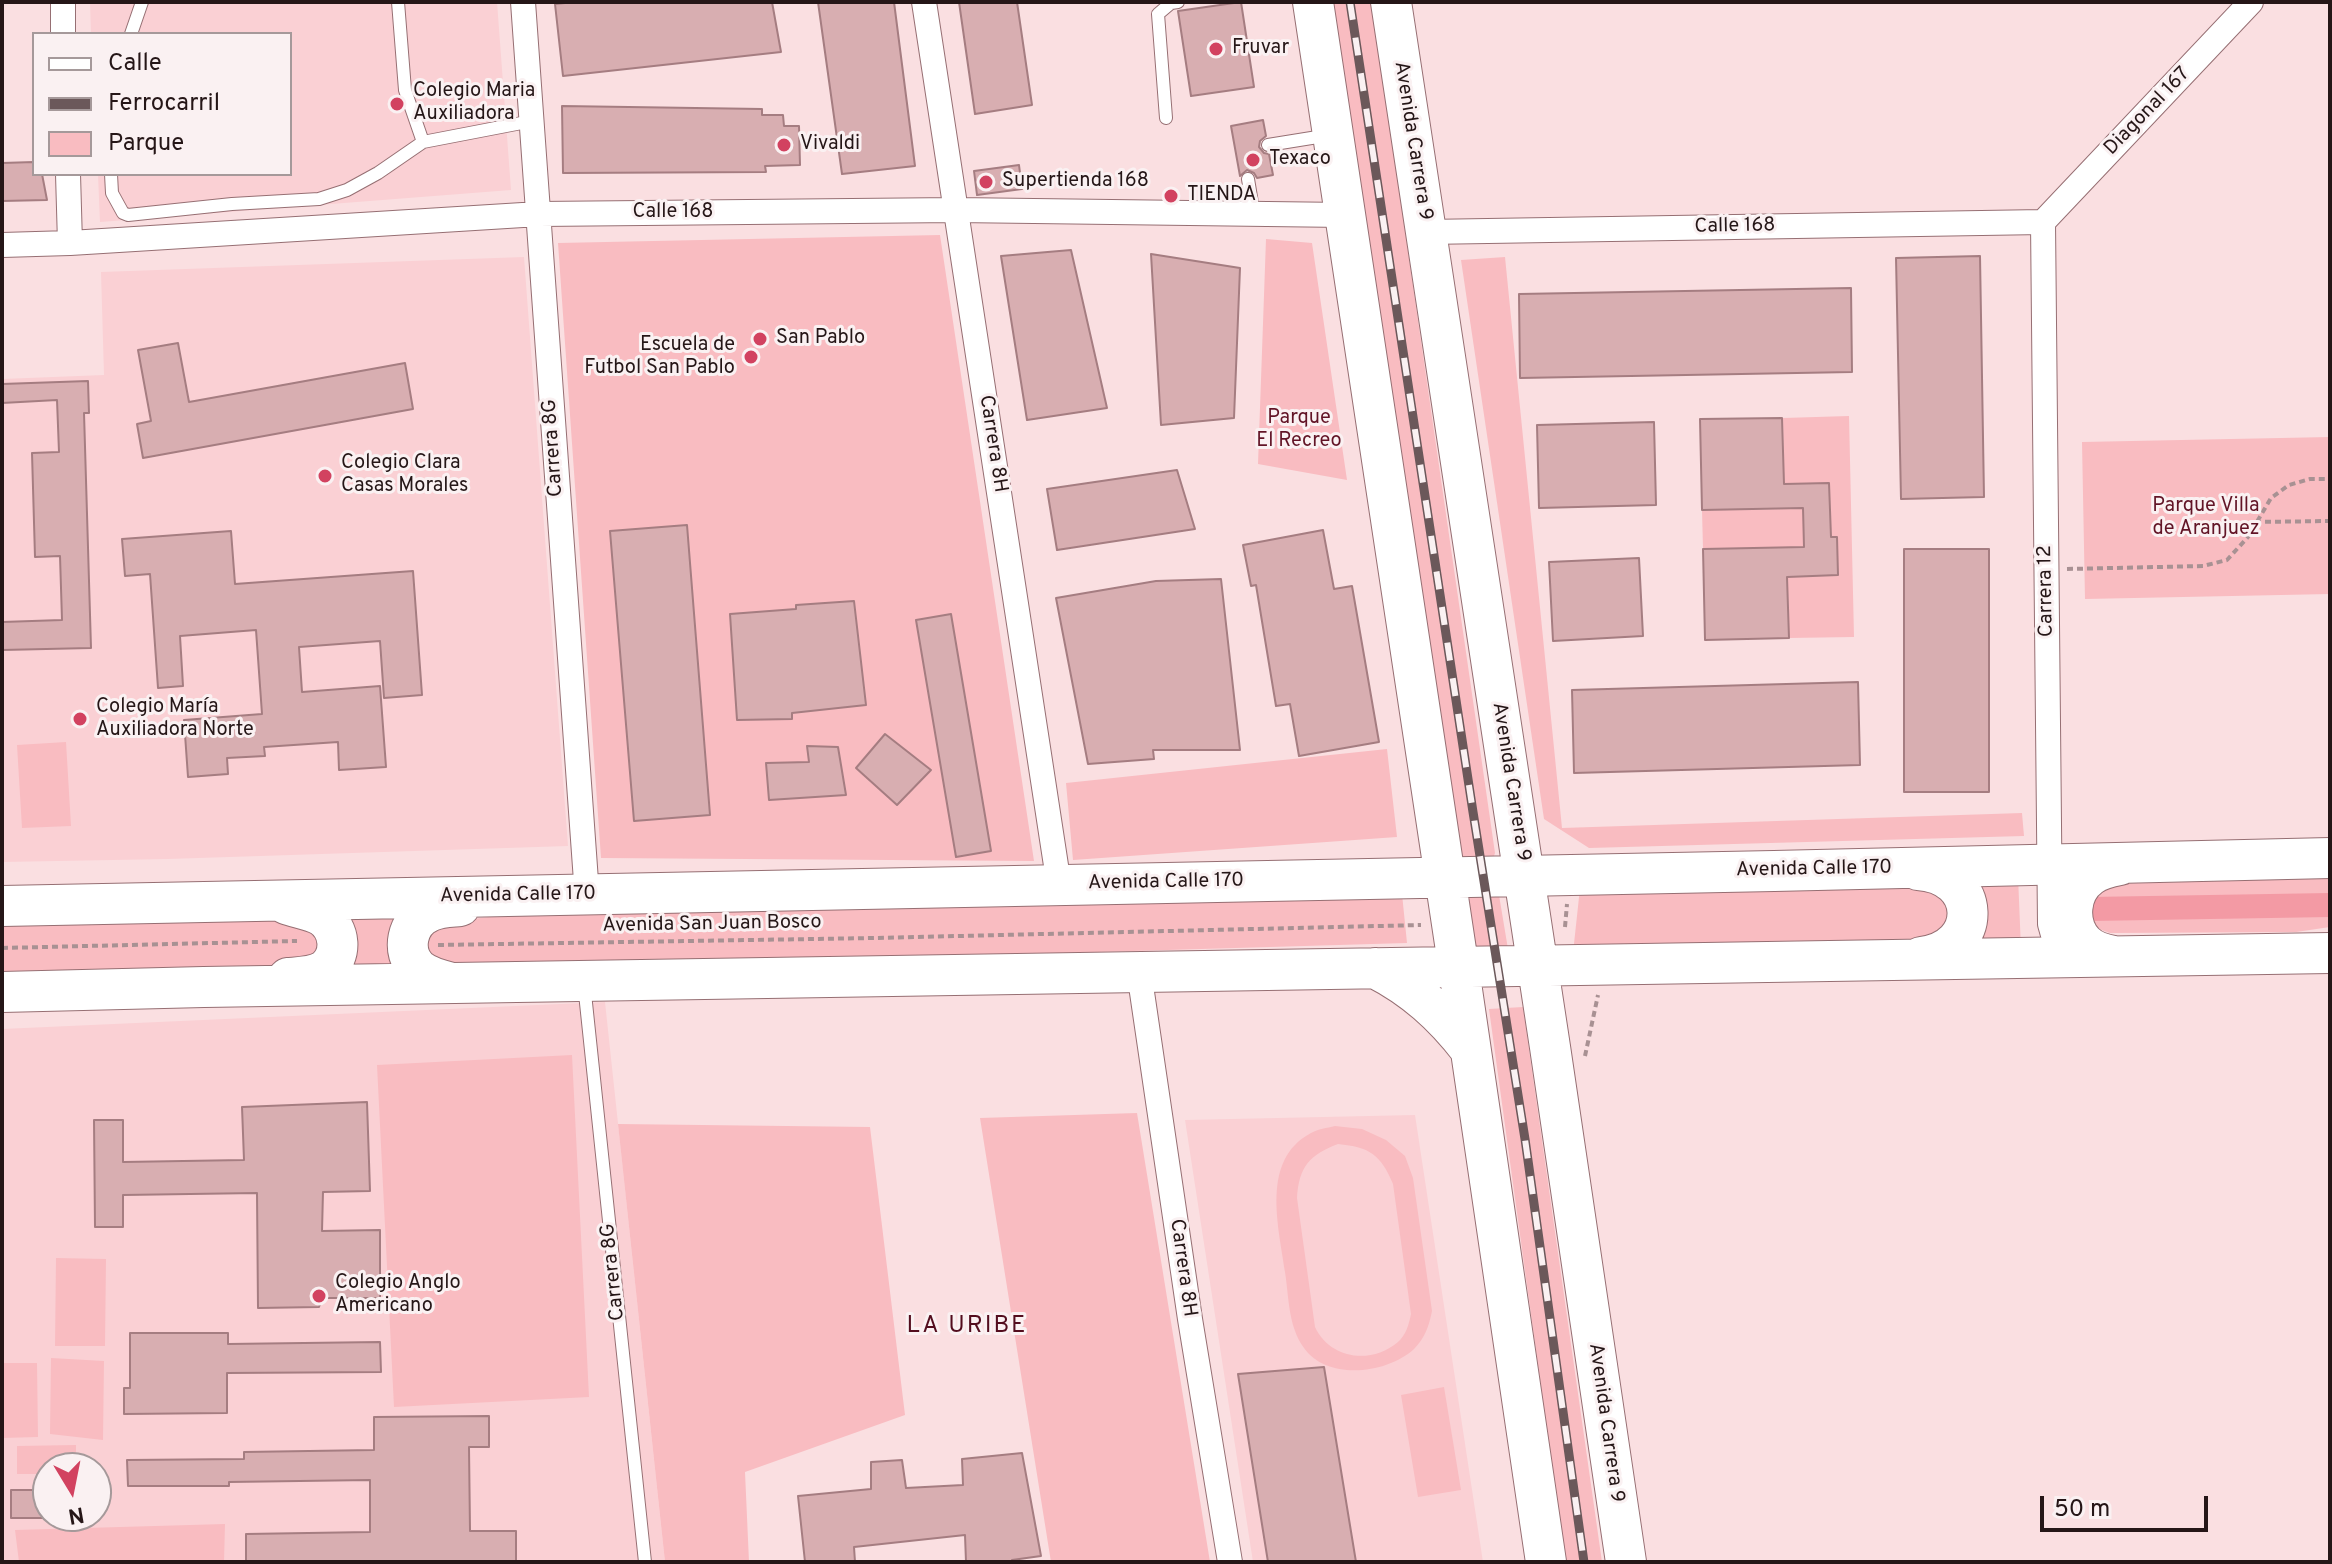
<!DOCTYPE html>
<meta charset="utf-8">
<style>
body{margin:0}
#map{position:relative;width:2332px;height:1564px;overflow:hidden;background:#fadfe1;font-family:Overpass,sans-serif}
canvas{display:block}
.frame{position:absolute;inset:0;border:4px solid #251617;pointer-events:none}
.legend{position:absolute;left:32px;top:32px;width:260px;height:144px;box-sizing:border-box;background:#faf1f2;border:2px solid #a5999a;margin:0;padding:10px 14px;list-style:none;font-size:24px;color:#251617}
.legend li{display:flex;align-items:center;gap:16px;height:40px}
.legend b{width:40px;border:2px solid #a5999a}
.north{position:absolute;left:32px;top:1452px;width:80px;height:80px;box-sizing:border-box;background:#faf1f2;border:2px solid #a5999a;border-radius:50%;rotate:170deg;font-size:22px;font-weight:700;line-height:32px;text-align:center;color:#251617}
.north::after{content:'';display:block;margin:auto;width:28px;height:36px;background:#d24260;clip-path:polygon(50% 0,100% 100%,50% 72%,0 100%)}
.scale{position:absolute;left:2040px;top:1496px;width:168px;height:36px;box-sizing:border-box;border:4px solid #251617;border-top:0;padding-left:10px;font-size:24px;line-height:28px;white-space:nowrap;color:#251617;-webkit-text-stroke:6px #faf1f2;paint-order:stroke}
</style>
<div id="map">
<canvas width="2332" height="1564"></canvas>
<div class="frame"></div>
<ul class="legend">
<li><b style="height:10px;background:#fff"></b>Calle</li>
<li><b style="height:10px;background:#6b585a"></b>Ferrocarril</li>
<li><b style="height:22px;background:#f9bcc1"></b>Parque</li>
</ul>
<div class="north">N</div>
<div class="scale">50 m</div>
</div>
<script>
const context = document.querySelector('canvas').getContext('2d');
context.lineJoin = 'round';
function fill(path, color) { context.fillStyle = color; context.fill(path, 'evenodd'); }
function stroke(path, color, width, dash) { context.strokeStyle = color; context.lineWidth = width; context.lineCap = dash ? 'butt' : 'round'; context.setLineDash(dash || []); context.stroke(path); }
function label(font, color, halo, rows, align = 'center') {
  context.font = font + ' Overpass,sans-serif'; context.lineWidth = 6; context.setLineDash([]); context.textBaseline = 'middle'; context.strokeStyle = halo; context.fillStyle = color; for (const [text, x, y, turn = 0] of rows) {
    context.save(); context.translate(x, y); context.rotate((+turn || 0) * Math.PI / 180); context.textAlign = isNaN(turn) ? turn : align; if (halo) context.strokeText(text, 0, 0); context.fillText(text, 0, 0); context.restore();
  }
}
fill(new Path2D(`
 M 90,2 L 497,2 L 511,190 L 100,222 L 98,174 L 290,174 L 290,34 L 91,34 Z
 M 524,257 L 568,846 L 168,859 L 2,862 L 2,379 L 104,375 L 101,272 Z
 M 605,1002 L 665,1562 L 2,1562 L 2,1029 ZM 48,1468 L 96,1468 L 96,1516 L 48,1516 Z
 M 1415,1115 L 1483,1562 L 1253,1562 L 1185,1120 Z`), '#fad0d4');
fill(new Path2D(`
 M 1326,2 L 1372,2 L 1495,853 L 1493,859 L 1458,859 Z
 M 940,235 L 1034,861 L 601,858 L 558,243 Z
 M 1266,239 L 1312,243 L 1347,480 L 1258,464 Z
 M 1505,257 L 1562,828 L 2022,813 L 2024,836 L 1589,848 L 1544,819 L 1461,260 Z
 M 1849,416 L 1854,637 L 1789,638 L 1787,548 L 1703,549 L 1702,510 L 1784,509 L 1783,418 ZM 1829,483 L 1823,537 L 1837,537 L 1838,575 L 1805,576 L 1808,484 Z
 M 2330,437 L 2330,594 L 2085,599 L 2082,442 Z
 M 66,742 L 71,826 L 22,828 L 17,745 Z
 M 1387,749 L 1397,837 L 1073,860 L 1066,783 Z
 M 2018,876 L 2021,949 L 1971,949 L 1968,877 Z
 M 2330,878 L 2330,927 L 2296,932 L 2110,933 L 2091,926 L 2084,898 L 2110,884 Z
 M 1942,884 L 1955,930 L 1901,945 L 1573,953 L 1580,888 Z
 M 1402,894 L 1407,943 L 516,969 L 429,962 L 423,925 L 513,914 Z
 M 1499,895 L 1508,949 L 1475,952 L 1468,897 Z
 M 407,909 L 400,975 L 343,976 L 335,912 Z
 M 221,914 L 296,921 L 325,937 L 308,966 L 2,982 L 2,919 Z
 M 1523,1007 L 1602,1562 L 1565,1562 L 1489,1009 Z
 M 572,1055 L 589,1397 L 394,1407 L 377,1065 Z
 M 1137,1113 L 1210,1562 L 1051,1562 L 980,1118 Z
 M 618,1124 L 870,1127 L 905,1415 L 745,1472 L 749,1562 L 665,1562 Z
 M 1335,1126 L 1362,1129 L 1386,1140 L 1405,1156 L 1413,1178 L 1432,1311 C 1429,1326 1425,1338 1414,1349 C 1387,1374 1327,1381 1304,1348 C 1288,1326 1289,1297 1285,1272 C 1279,1227 1260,1160 1311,1133 C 1318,1129 1327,1128 1335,1126 ZM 1338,1144 C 1370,1147 1381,1155 1393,1184 L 1411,1314 C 1409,1324 1406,1335 1398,1342 C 1371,1365 1330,1359 1315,1327 L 1297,1198 C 1299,1167 1309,1155 1338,1144 Z
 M 56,1258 L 106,1259 L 105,1346 L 55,1346 Z
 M 51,1358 L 104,1361 L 103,1440 L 50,1434 Z
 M 2,1363 L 37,1363 L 38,1437 L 2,1438 Z
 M 1444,1387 L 1461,1490 L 1418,1497 L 1401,1395 Z
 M 76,1445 L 76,1468 L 48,1468 L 48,1474 L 17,1474 L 17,1446 Z
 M 225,1524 L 224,1562 L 19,1562 L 15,1530 Z`), '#f9bcc1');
stroke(new Path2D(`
 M 2090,909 L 2330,905`), '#f39aa4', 24);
const building = new Path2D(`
 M 575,2 L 772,2 L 781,52 L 563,76 L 555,4 Z
 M 818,2 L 894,2 L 915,166 L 842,174 Z
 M 959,2 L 1017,2 L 1032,105 L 975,114 Z
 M 1241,2 L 1254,87 L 1191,96 L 1178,11 Z
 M 562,106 L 762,109 L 762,115 L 783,115 L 784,126 L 799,126 L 800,165 L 765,166 L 766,172 L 563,173 Z
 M 1263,120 L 1266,136 L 1260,141 L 1259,147 L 1264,153 L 1269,154 L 1273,175 L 1257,178 L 1254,173 L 1247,170 L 1240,176 L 1231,126 Z
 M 34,162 L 34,174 L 42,174 L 47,200 L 2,201 L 2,163 Z
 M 1019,165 L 1022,189 L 977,195 L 974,171 Z
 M 1071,250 L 1107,408 L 1027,420 L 1001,256 Z
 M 1151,254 L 1240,268 L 1234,418 L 1161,425 Z
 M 1980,256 L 1984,497 L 1901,499 L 1896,258 Z
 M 1851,288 L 1852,372 L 1520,378 L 1519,294 Z
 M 178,343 L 189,402 L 405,363 L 413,409 L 143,458 L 137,424 L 151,421 L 138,350 Z
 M 88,381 L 89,413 L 84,413 L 91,648 L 2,650 L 2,622 L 62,620 L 60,556 L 35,557 L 32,453 L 59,452 L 57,400 L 2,403 L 2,384 Z
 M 1782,418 L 1784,484 L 1829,483 L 1831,537 L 1837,537 L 1838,575 L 1787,577 L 1789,638 L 1705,640 L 1703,549 L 1804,547 L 1803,508 L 1702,510 L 1700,419 Z
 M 1654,422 L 1656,505 L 1539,508 L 1537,425 Z
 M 1177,470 L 1195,529 L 1057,550 L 1047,489 Z
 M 687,525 L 710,815 L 634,821 L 610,531 Z
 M 1323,530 L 1334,589 L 1352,586 L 1379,742 L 1299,756 L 1290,704 L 1276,706 L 1256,585 L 1251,586 L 1243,545 Z
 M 231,531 L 235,584 L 413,571 L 422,695 L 384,698 L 380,641 L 299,647 L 302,692 L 380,686 L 386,767 L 339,770 L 338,742 L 264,747 L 265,756 L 227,758 L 228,774 L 188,777 L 184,720 L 262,714 L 256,630 L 180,636 L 183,686 L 158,688 L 150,574 L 125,576 L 122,539 Z
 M 1904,549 L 1989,549 L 1989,792 L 1904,792 Z
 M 1639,558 L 1643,636 L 1553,641 L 1549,562 Z
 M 1221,579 L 1240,750 L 1153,750 L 1154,759 L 1088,764 L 1056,598 L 1156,581 Z
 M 854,601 L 866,705 L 792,713 L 792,719 L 737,720 L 730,614 L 796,609 L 796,605 Z
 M 951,614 L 991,851 L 956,857 L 916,620 Z
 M 1858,682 L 1860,765 L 1574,773 L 1572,690 Z
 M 885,734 L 931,770 L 897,805 L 856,768 Z
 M 807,746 L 838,747 L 846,795 L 769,800 L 766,763 L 809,762 Z
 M 367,1102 L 370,1191 L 323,1192 L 322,1231 L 380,1230 L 380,1298 L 322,1298 L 319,1307 L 258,1308 L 257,1193 L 123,1195 L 123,1227 L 95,1227 L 94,1120 L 123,1120 L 123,1162 L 244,1160 L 242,1107 Z
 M 130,1333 L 228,1333 L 228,1344 L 380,1342 L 381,1372 L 227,1373 L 227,1413 L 124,1414 L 124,1388 L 130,1388 Z
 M 1324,1367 L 1356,1562 L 1268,1562 L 1238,1374 Z
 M 489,1416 L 489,1447 L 469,1447 L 470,1531 L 516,1531 L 516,1562 L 246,1562 L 246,1534 L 370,1532 L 370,1480 L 229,1482 L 229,1486 L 128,1486 L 127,1460 L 244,1459 L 244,1452 L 374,1450 L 374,1417 Z
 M 1022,1453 L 1041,1556 L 1012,1560 L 1013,1562 L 966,1562 L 965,1535 L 854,1547 L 855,1562 L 805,1562 L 798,1496 L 871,1489 L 871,1462 L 902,1460 L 906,1488 L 963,1485 L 962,1459 Z
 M 11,1490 L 48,1490 L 48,1518 L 11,1518 Z`);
fill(building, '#d8aeb1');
stroke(building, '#a57d81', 2);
const service = new Path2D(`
 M 398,2 L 405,90 L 423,142
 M 131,34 L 142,2
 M 1166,118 L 1158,14 L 1171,3 L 1178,2
 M 1268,145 L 1330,135
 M 111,174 L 112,193 L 123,213 L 128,215 L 232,204 L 319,199 L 347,190 L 378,173 L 423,142 L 532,121
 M 1248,179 L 1254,215
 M 584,984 L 645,1562`);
const minor = new Path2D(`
 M 63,2 L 63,34
 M 523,2 L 587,895
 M 924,2 L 1059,885
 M 68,174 L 70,243
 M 2043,222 L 2050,924 L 2055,942 L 2063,956
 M 2043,222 L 2251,2
 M 1426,232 L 2043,222
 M 2,245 L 70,243 L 539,214 L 956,210 L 1345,215
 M 1139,972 L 1190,1319 L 1230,1562`);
const primary = new Path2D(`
 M 1313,2 L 1462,990 L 1546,1562
 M 1391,2 L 1550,1047 L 1626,1562
 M 1918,870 C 1982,874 1985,949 1921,957
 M 286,904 C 297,908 312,910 322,916 C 341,929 343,956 325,970 C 315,977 300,977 288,978
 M 2,906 L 1774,871 L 2330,858
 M 2113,956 C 2102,954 2092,951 2084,943 C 2066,924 2069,891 2090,876 C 2099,869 2110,867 2120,865
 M 1375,968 C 1414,988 1443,1014 1470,1049
 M 452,983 C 440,980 427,977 418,969 C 400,952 407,921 429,912 C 438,907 450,907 460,906
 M 2,992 L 204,987 L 2330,953`);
stroke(service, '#966f73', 14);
stroke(minor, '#966f73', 26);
stroke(primary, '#966f73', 42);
stroke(new Path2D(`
 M 2255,522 L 2330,521
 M 2067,569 L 2203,566 L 2227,560 L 2248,537 L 2271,498 L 2289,485 L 2310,479 L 2330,479
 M 1565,927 L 1567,904
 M 438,945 L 875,938 L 1421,925
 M 2,948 L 297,941
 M 1585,1056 L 1598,995`), '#a89193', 4, [6, 4]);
stroke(service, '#fff', 12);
stroke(minor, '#fff', 24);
stroke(primary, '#fff', 40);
const rail = new Path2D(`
 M 1350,2 L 1473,812 L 1525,1139 L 1584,1562`);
stroke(rail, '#6b585a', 9);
stroke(rail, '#faf1f2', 6, [18]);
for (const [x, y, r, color] of [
 [1216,49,8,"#d24260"],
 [397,104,8,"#d24260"],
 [784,145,8,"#d24260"],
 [1253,160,8,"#d24260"],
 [986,182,8,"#d24260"],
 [1171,196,8,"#d24260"],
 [760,339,8,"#d24260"],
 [751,357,8,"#d24260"],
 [325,476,8,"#d24260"],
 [80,719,8,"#d24260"],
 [319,1296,8,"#d24260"]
]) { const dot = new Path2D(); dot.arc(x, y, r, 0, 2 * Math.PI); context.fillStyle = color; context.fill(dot); stroke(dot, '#faf1f2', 3); }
label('20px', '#251617', '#faf1f2', [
 ["Fruvar",1232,49],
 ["Colegio Maria",413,92],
 ["Auxiliadora",413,115],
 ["Vivaldi",800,145],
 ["Texaco",1269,160],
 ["Supertienda 168",1002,182],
 ["TIENDA",1187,196],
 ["San Pablo",776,339],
 ["Escuela de",735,346,"right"],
 ["Futbol San Pablo",735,369,"right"],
 ["Colegio Clara",341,464],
 ["Casas Morales",341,487],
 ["Colegio María",96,708],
 ["Auxiliadora Norte",96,731],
 ["Colegio Anglo",335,1284],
 ["Americano",335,1307]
], 'left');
label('20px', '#251617', '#faf1f2', [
 ["Diagonal 167",2148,112,-46],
 ["Avenida Carrera 9",1412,141,81],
 ["Calle 168",673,213],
 ["Calle 168",1735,227,-1],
 ["Carrera 8H",992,444,81],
 ["Carrera 8G",554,448,-94],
 ["Carrera 12",2047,591,-91],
 ["Avenida Carrera 9",1510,782,81],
 ["Avenida Calle 170",1814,870,-1],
 ["Avenida Calle 170",1166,883,-1],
 ["Avenida Calle 170",518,896,-1],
 ["Avenida San Juan Bosco",712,925,-1],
 ["Carrera 8H",1182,1268,82],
 ["Carrera 8G",614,1272,-96],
 ["Avenida Carrera 9",1605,1423,82]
]);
label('20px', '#621426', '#faf1f2', [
 ["Parque",1299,419],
 ["El Recreo",1299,442],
 ["Parque Villa",2206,507],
 ["de Aranjuez",2206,530]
]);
context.letterSpacing = '2px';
label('24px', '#530d1e', '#faf1f2', [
 ["LA URIBE",967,1327]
]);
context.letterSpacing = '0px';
</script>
